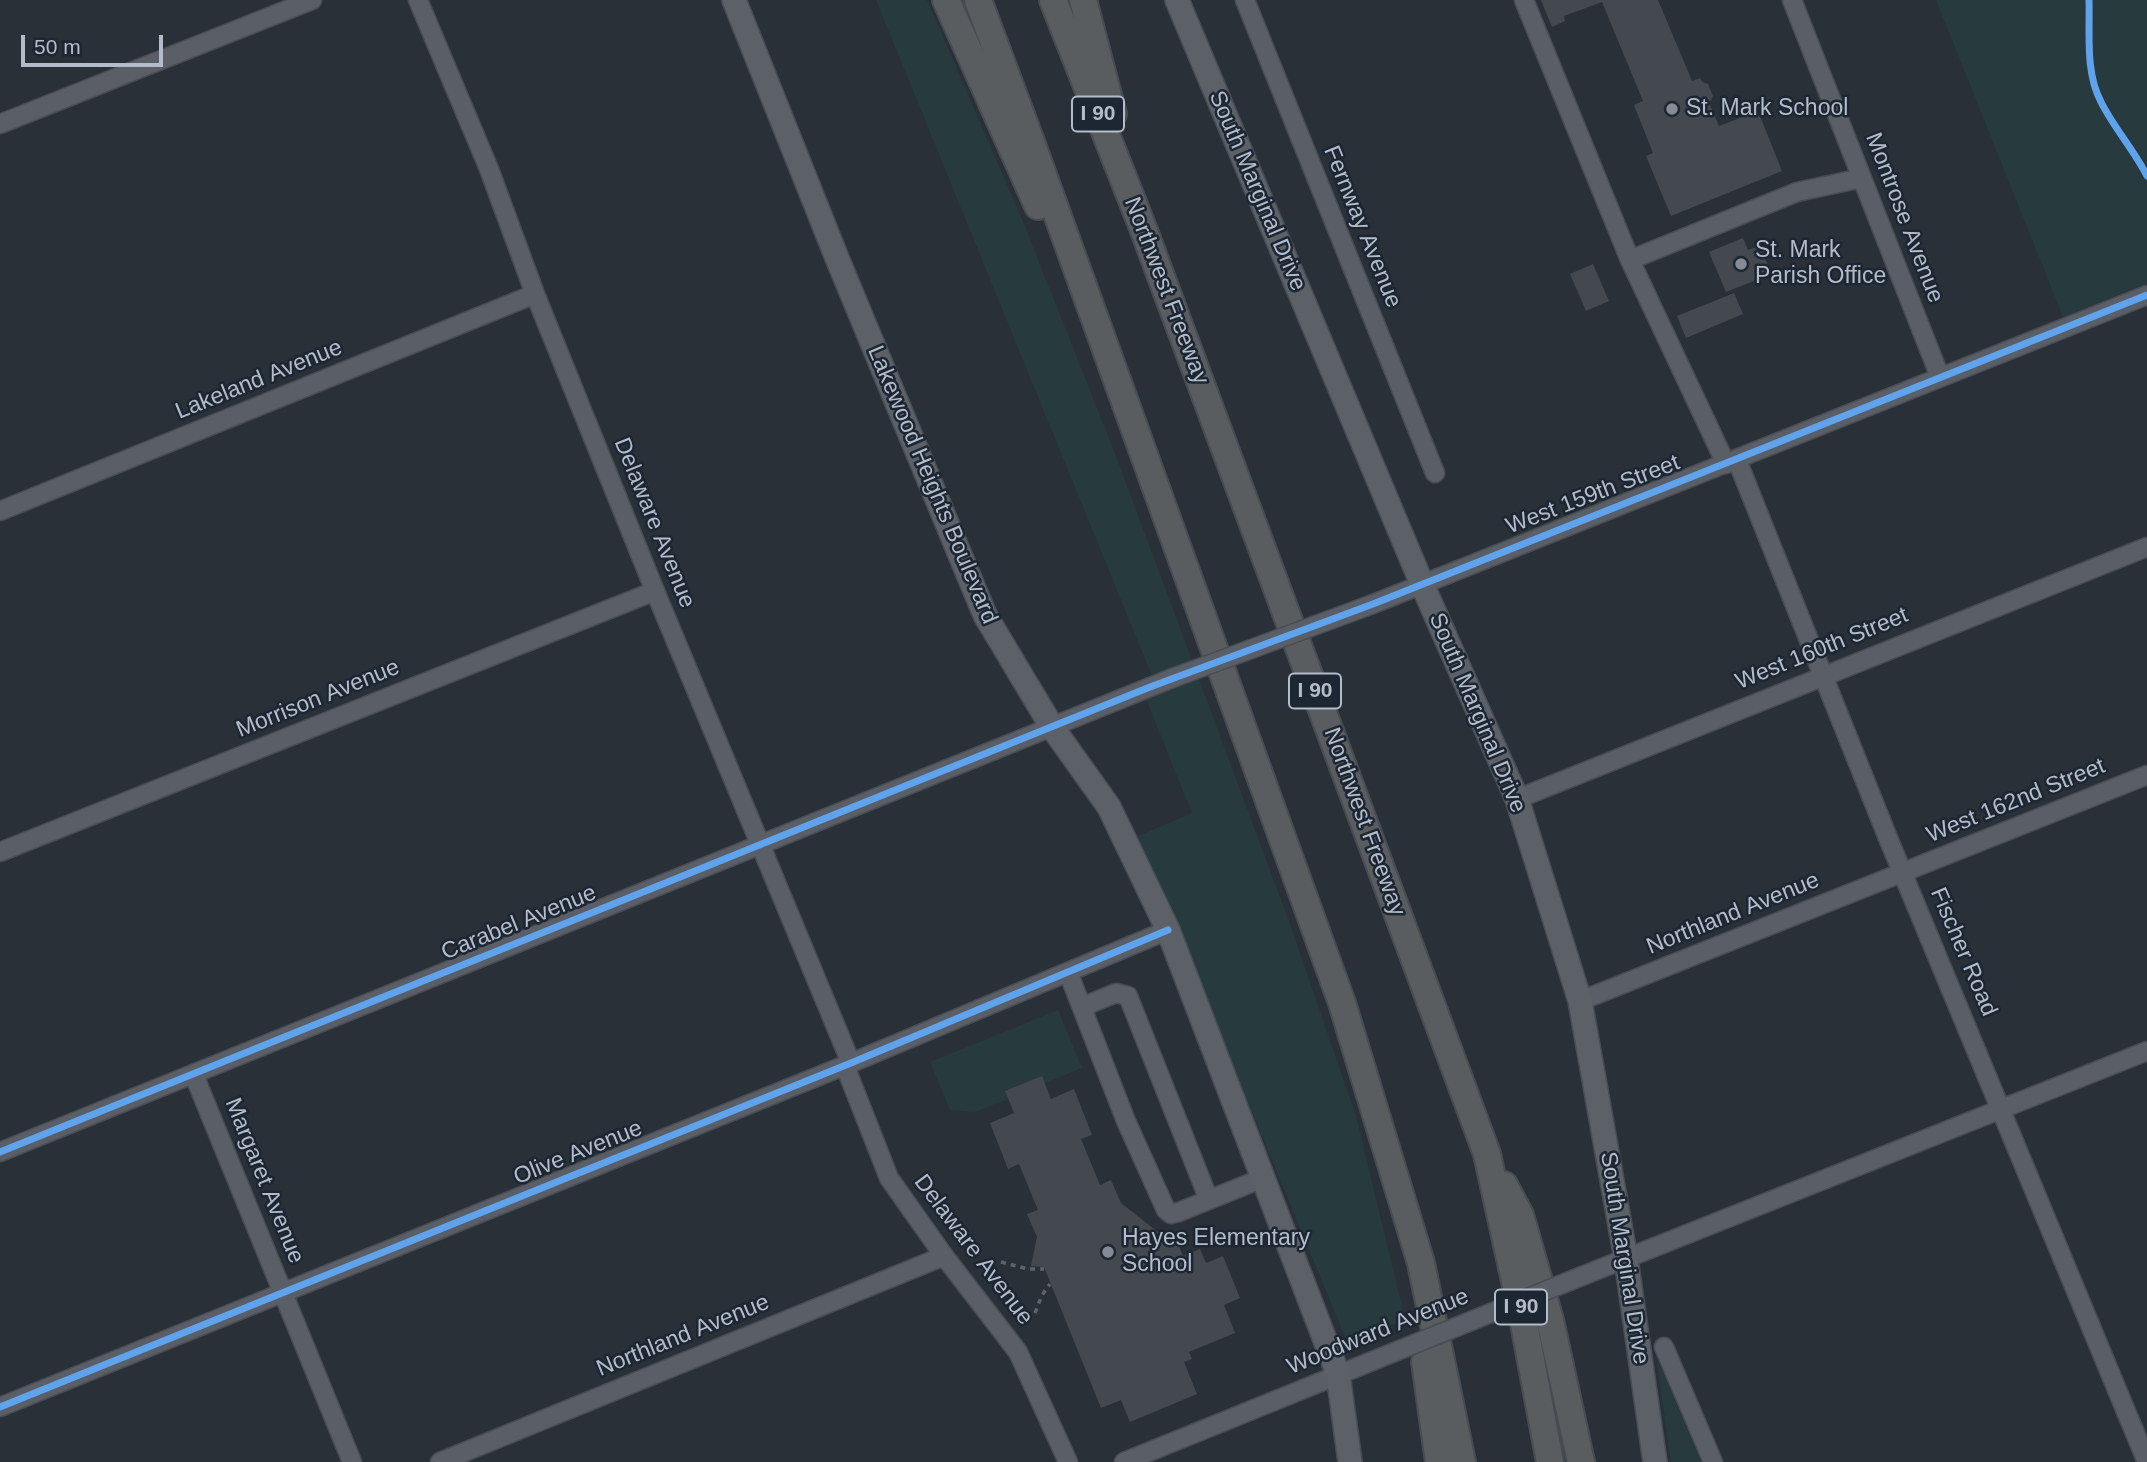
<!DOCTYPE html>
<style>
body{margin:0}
#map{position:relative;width:2147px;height:1462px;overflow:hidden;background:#2a3038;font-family:Helvetica,sans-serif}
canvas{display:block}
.scale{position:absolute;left:21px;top:35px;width:142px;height:32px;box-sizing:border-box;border:4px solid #b4bcc9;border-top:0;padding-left:9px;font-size:21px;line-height:24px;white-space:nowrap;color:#b4bcc9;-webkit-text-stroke:5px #1d2633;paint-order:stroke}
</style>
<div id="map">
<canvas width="2147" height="1462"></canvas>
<div class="scale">50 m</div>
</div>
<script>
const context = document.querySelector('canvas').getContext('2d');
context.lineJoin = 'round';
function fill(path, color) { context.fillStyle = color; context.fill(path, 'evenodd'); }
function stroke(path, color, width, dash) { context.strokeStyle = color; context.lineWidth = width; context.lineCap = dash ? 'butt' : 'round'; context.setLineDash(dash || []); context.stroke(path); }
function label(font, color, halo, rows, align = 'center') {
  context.font = font + ' Helvetica,sans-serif'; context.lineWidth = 5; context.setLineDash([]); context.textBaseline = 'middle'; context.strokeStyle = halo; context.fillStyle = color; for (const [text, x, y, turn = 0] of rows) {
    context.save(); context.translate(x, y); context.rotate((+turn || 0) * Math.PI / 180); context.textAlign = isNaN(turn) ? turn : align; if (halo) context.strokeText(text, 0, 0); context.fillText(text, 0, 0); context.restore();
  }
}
fill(new Path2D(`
 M 876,0 L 927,0 L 1022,219 L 1116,456 L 1290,924 L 1356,1116 L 1405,1319 L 1348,1344 L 1138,836 L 1192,813 L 1146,699 L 1159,693 Z
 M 1936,0 L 2147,0 L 2147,283 L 2063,317 Z
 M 1058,1010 L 1082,1068 L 1045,1083 L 1005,1091 L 1008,1099 L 975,1112 L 950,1110 L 930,1062 Z
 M 1657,1362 L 1659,1363 L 1701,1462 L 1671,1462 Z`), '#273a3e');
fill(new Path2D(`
 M 1541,0 L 1658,0 L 1692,81 L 1700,78 L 1702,82 L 1708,84 L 1713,96 L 1709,103 L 1719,126 L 1758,111 L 1782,171 L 1671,216 L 1646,156 L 1653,153 L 1634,105 L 1643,101 L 1602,2 L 1564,16 L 1565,21 L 1552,27 Z
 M 1743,238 L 1748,250 L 1759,246 L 1761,250 L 1766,251 L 1765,258 L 1771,274 L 1726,292 L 1709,252 Z
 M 1593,264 L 1609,301 L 1586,311 L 1570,274 Z
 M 1734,293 L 1743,314 L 1686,338 L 1677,316 Z
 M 1042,1076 L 1051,1099 L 1074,1089 L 1092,1135 L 1081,1139 L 1100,1185 L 1111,1180 L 1121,1203 L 1168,1240 L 1175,1236 L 1183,1256 L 1200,1249 L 1206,1263 L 1223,1256 L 1240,1298 L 1224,1305 L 1235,1333 L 1189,1352 L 1192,1359 L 1184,1362 L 1197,1394 L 1130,1422 L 1121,1400 L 1101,1408 L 1044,1267 L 1031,1266 L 1037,1237 L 1027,1214 L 1038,1210 L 1019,1164 L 1008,1169 L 990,1123 L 1014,1113 L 1005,1091 Z`), '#444950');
const minor = new Path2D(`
 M 418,0 L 489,169 L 535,294 L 655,591 L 851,1063
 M 1245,0 L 1435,473
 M 1524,0 L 1630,260 L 1797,192 L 1862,178
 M 1792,0 L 1940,377
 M 0,124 L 312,0
 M 1630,260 L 1726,464
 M 1737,460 L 1888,838 L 2147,1462
 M 0,511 L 535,294
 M 1373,604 L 2147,295
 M 1517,799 L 2147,547
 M 0,852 L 655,591
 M 1068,972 L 1126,1121 L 1166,1210 L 1171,1214 L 1179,1212 L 1263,1178
 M 1580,1001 L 2147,775
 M 1082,1007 L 1116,993 L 1128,996 L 1209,1200
 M 845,1066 L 889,1178 L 944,1256 L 1018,1352 L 1068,1462
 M 194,1075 L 352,1462
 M 0,1152 L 1170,679
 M 1582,1276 L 2147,1051
 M 1664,1347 L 1713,1462
 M 0,1407 L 851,1063 L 1168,930
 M 440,1462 L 944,1256
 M 1124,1462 L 1365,1364`);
const major = new Path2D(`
 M 734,0 L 837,258 L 985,615 L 1052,727 L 1109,807 L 1168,930 L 1338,1374 L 1350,1462
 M 1177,0 L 1422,584 L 1517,799 L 1580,1001 L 1626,1259 L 1655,1462`);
const highway = new Path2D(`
 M 946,0 L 1038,206
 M 978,0 L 1030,139 L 1342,1003 L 1421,1263 L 1462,1462
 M 1053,0 L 1143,228 L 1487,1154 L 1522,1313 L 1550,1462
 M 1083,0 L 1113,114
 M 1504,1185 L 1520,1215 L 1550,1320 L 1581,1462
 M 1425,1362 L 1439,1462`);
stroke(minor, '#484c53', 21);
stroke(major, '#484c55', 26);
stroke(highway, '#474c53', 30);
stroke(new Path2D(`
 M 1001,1262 L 1028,1269 L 1044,1269
 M 1035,1313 L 1042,1295 L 1050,1284`), '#5d636a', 3.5, [5, 5]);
stroke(minor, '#5a5e66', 18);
stroke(major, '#5c6168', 23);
stroke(highway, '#5a5d60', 26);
const minorBridge = new Path2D(`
 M 1170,679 L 1373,604
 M 1365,1364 L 1582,1276`);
stroke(minorBridge, '#484c53', 21, []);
stroke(minorBridge, '#5a5e66', 18);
stroke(new Path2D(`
 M 2089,0 C 2090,33 2085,72 2101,102 C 2114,128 2134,150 2147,176
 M 0,1152 L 1150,687 L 1373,604 L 2147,295
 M 0,1407 L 851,1063 L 1168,930`), '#60a3ed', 7);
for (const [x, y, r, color] of [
 [1672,109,7,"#848b96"],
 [1741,264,7,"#848b96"],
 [1108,1252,7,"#848b96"]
]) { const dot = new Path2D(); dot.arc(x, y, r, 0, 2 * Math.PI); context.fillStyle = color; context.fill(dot); stroke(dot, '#1d2633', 2.5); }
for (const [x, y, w] of [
 [1098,114,52],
 [1315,691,52],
 [1521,1307,52]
]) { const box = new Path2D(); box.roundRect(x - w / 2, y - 17.5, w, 35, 5); context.fillStyle = '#1d2633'; context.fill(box); stroke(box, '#b4bcc9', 2); }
label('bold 21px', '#b4bcc9', null, [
 ["I 90",1098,114],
 ["I 90",1315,691],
 ["I 90",1521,1307]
]);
label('23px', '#b4bcc9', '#1d2633', [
 ["St. Mark School",1686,109],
 ["St. Mark",1755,251],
 ["Parish Office",1755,277],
 ["Hayes Elementary",1122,1239],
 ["School",1122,1265]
], 'left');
label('23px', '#b4bcc9', '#1d2633', [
 ["South Marginal Drive",1257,191,67],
 ["Montrose Avenue",1904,218,69],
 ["Fernway Avenue",1362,227,68],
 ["Northwest Freeway",1166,291,69],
 ["Lakeland Avenue",259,380,-22],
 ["Lakewood Heights Boulevard",932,485,67],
 ["West 159th Street",1593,495,-21],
 ["Delaware Avenue",654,523,68],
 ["West 160th Street",1822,649,-22],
 ["Morrison Avenue",318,699,-22],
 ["South Marginal Drive",1477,713,67],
 ["West 162nd Street",2016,801,-22],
 ["Northwest Freeway",1364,822,70],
 ["Northland Avenue",1733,914,-22],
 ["Carabel Avenue",519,923,-22],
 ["Fischer Road",1963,952,67],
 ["Olive Avenue",578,1153,-22],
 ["Margaret Avenue",264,1181,68],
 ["Delaware Avenue",973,1250,53],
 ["South Marginal Drive",1624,1258,81],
 ["Woodward Avenue",1378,1332,-22],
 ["Northland Avenue",683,1336,-22]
]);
</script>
